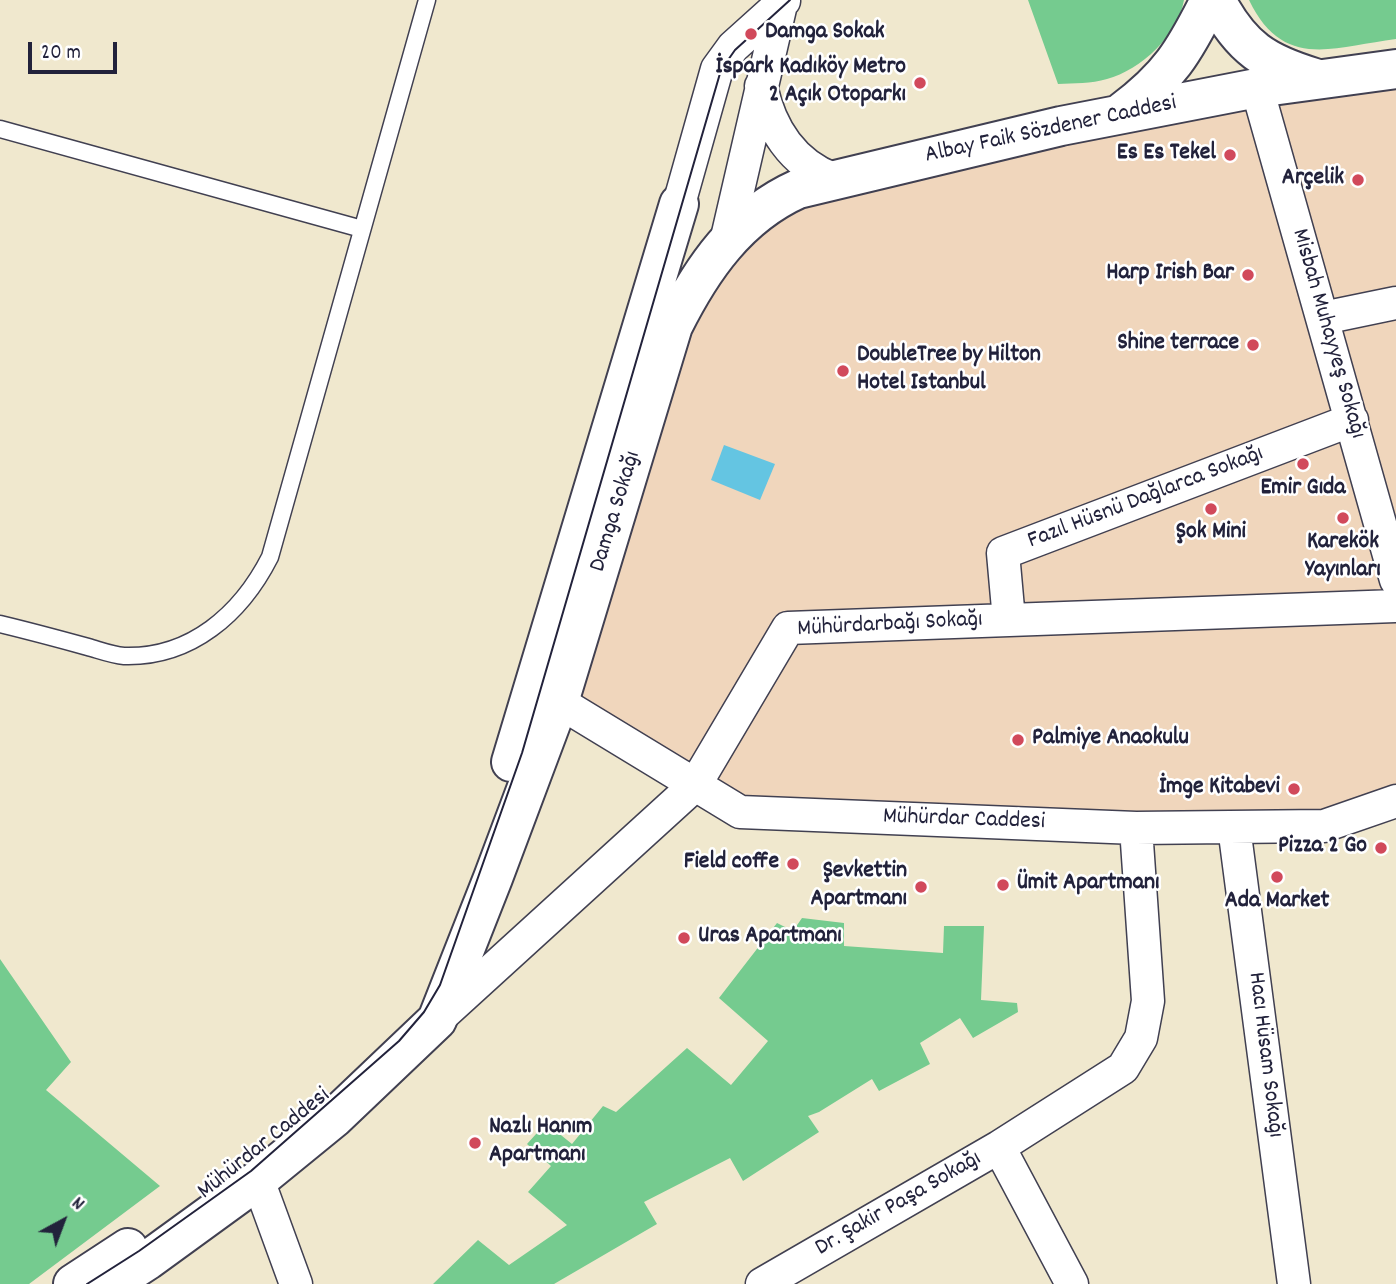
<!DOCTYPE html>
<meta charset="utf-8">
<style>
body{margin:0}
#map{position:relative;width:1396px;height:1284px;overflow:hidden;background:#f0e8ce;font-family:Dekko,sans-serif}
canvas{display:block}
.north{position:absolute;left:28px;top:1186px;width:70px;height:70px;-webkit-text-stroke:5px #fff;paint-order:stroke;rotate:41deg;font-size:19px;font-weight:700;line-height:28px;text-align:center;color:#22223b}
.north::after{content:'';display:block;margin:auto;width:24px;height:32px;background:#22223b;clip-path:polygon(50% 0,100% 100%,50% 72%,0 100%)}
.scale{position:absolute;left:28px;top:42px;width:89px;height:32px;box-sizing:border-box;border:4px solid #22223b;border-top:0;padding-left:9px;font-size:21px;line-height:24px;white-space:nowrap;color:#22223b;-webkit-text-stroke:5px #fff;paint-order:stroke}
</style>
<div id="map">
<canvas width="1396" height="1284"></canvas>
<div class="north">N</div>
<div class="scale">20 m</div>
</div>
<script>
const context = document.querySelector('canvas').getContext('2d');
context.lineJoin = 'round';
function fill(path, color) { context.fillStyle = color; context.fill(path, 'evenodd'); }
function stroke(path, color, width, dash) { context.strokeStyle = color; context.lineWidth = width; context.lineCap = dash ? 'butt' : 'round'; context.setLineDash(dash || []); context.stroke(path); }
function label(font, color, halo, rows, align = 'center') {
  context.font = font + ' Dekko,sans-serif'; context.lineWidth = 5; context.setLineDash([]); context.textBaseline = 'middle'; context.strokeStyle = halo; context.fillStyle = color; for (const [text, x, y, turn = 0] of rows) {
    context.save(); context.translate(x, y); context.rotate((+turn || 0) * Math.PI / 180); context.textAlign = isNaN(turn) ? turn : align; if (halo) context.strokeText(text, 0, 0); context.fillText(text, 0, 0); context.restore();
  }
}
fill(new Path2D(`
 M 1396,82 L 1396,295 L 1329,309 L 1269,100 Z
 M 1253,102 L 1342,415 L 999,547 L 999,612 L 788,620 L 692,774 L 573,700 L 684,332 L 727,262 L 803,201 Z
 M 1396,311 L 1396,549 L 1334,325 Z
 M 1346,431 L 1392,598 L 1016,612 L 1012,559 Z
 M 1396,615 L 1396,793 L 1323,818 L 742,804 L 707,782 L 793,635 Z`), '#f0d6bc');
fill(new Path2D(`
 M 1028,0 L 1184,0 C 1178,35 1141,70 1107,79 C 1091,84 1074,83 1058,84 Z
 M 1249,0 L 1396,0 L 1396,39 C 1333,47 1283,71 1249,0 Z
 M 802,918 L 844,923 L 844,946 L 943,953 L 944,926 L 984,926 L 981,1000 L 1017,1003 L 1018,1012 L 973,1038 L 960,1018 L 920,1043 L 930,1064 L 879,1091 L 872,1079 L 819,1112 L 808,1116 L 819,1132 L 743,1181 L 730,1158 L 644,1202 L 657,1224 L 554,1284 L 433,1284 L 478,1240 L 509,1265 L 567,1225 L 528,1192 L 551,1166 L 527,1144 L 546,1123 L 572,1144 L 603,1106 L 616,1112 L 687,1048 L 731,1085 L 768,1041 L 719,998 L 777,923 L 793,931 Z
 M 0,959 L 71,1062 L 46,1090 L 160,1186 L 29,1284 L 0,1284 Z`), '#75cb8f');
fill(new Path2D(`
 M 724,445 L 775,464 L 760,500 L 711,480 Z`), '#64c5e2');
const lane = new Path2D(`
 M 0,129 L 362,229
 M 0,624 C 29,631 59,639 88,647 C 99,650 112,655 124,656 C 191,658 241,614 270,557 L 427,0`);
const street = new Path2D(`
 M 761,86 C 770,128 792,163 833,179
 M 1257,88 L 1396,580
 M 679,204 L 717,69 L 733,47 L 784,1
 M 726,242 L 782,0
 M 1323,318 L 1396,303
 M 1009,620 L 1003,553 L 1352,420
 M 559,702 L 740,812 L 1136,828 L 1324,826 L 1396,801
 M 1234,827 L 1294,1284
 M 438,1019 L 695,785 L 788,628 L 1396,606
 M 999,1147 L 1072,1284
 M 258,1180 L 296,1284
 M 762,1284 L 999,1147 L 1123,1068 L 1141,1038 L 1148,1001 L 1136,828`);
const secondary = new Path2D(`
 M 1216,0 C 1241,48 1265,63 1315,78
 M 1122,112 C 1169,77 1184,52 1210,0
 M 511,762 L 679,204
 M 73,1284 L 128,1248
 M 111,1284 L 148,1260 L 258,1180 L 334,1118 L 437,1020 L 493,878 L 559,702 L 673,326 C 702,268 738,216 798,189 L 1061,126 L 1257,88 L 1396,69`);
stroke(lane, '#414051', 19);
stroke(street, '#414051', 35);
stroke(secondary, '#414051', 42);
stroke(lane, '#fff', 16);
stroke(street, '#fff', 32);
stroke(secondary, '#fff', 38);
stroke(new Path2D(`
 M 87,1284 L 139,1251 L 251,1171 L 399,1041 L 424,1012 L 440,985 L 522,753 L 721,70 L 735,50 L 790,0`), '#22223b', 2);
for (const [x, y, r, color] of [
 [751,34,7,"#d1495b"],
 [920,83,7,"#d1495b"],
 [1230,155,7,"#d1495b"],
 [1358,180,7,"#d1495b"],
 [1248,275,7,"#d1495b"],
 [1253,345,7,"#d1495b"],
 [843,371,7,"#d1495b"],
 [1303,464,7,"#d1495b"],
 [1211,509,7,"#d1495b"],
 [1343,518,7,"#d1495b"],
 [1018,740,7,"#d1495b"],
 [1294,789,7,"#d1495b"],
 [1381,848,7,"#d1495b"],
 [793,864,7,"#d1495b"],
 [1277,877,7,"#d1495b"],
 [1003,885,7,"#d1495b"],
 [921,887,7,"#d1495b"],
 [684,938,7,"#d1495b"],
 [475,1143,7,"#d1495b"]
]) { const dot = new Path2D(); dot.arc(x, y, r, 0, 2 * Math.PI); context.fillStyle = color; context.fill(dot); stroke(dot, '#fff', 2.5); }
label('bold 24px', '#22223b', '#fff', [
 ["Damga Sokak",765,34,"left"],
 ["İspark Kadıköy Metro",906,69],
 ["2 Açık Otoparkı",906,97],
 ["Es Es Tekel",1216,155],
 ["Arçelik",1344,180],
 ["Harp Irish Bar",1234,275],
 ["Shine terrace",1239,345],
 ["DoubleTree by Hilton",857,357,"left"],
 ["Hotel Istanbul",857,385,"left"],
 ["Emir Gıda",1303,490,"center"],
 ["Şok Mini",1211,534,"center"],
 ["Karekök",1343,544,"center"],
 ["Yayınları",1343,572,"center"],
 ["Palmiye Anaokulu",1032,740,"left"],
 ["İmge Kitabevi",1280,789],
 ["Pizza 2 Go",1367,848],
 ["Field coffe",779,864],
 ["Şevkettin",907,873],
 ["Apartmanı",907,901],
 ["Ümit Apartmanı",1017,885,"left"],
 ["Ada Market",1277,903,"center"],
 ["Uras Apartmanı",698,938,"left"],
 ["Nazlı Hanım",489,1129,"left"],
 ["Apartmanı",489,1157,"left"]
], 'right');
label('24px', '#22223b', '#fff', [
 ["Albay Faik Sözdener Caddesi",1051,131,-12],
 ["Misbah Muhayyeş Sokağı",1327,334,74],
 ["Fazıl Hüsnü Dağlarca Sokağı",1146,499,-21],
 ["Damga Sokağı",617,512,-73],
 ["Mühürdarbağı Sokağı",890,626,-3],
 ["Mühürdar Caddesi",964,821,2],
 ["Hacı Hüsam Sokağı",1264,1055,83],
 ["Mühürdar Caddesi",265,1145,-39],
 ["Dr. Şakir Paşa Sokağı",899,1205,-30]
]);
</script>
